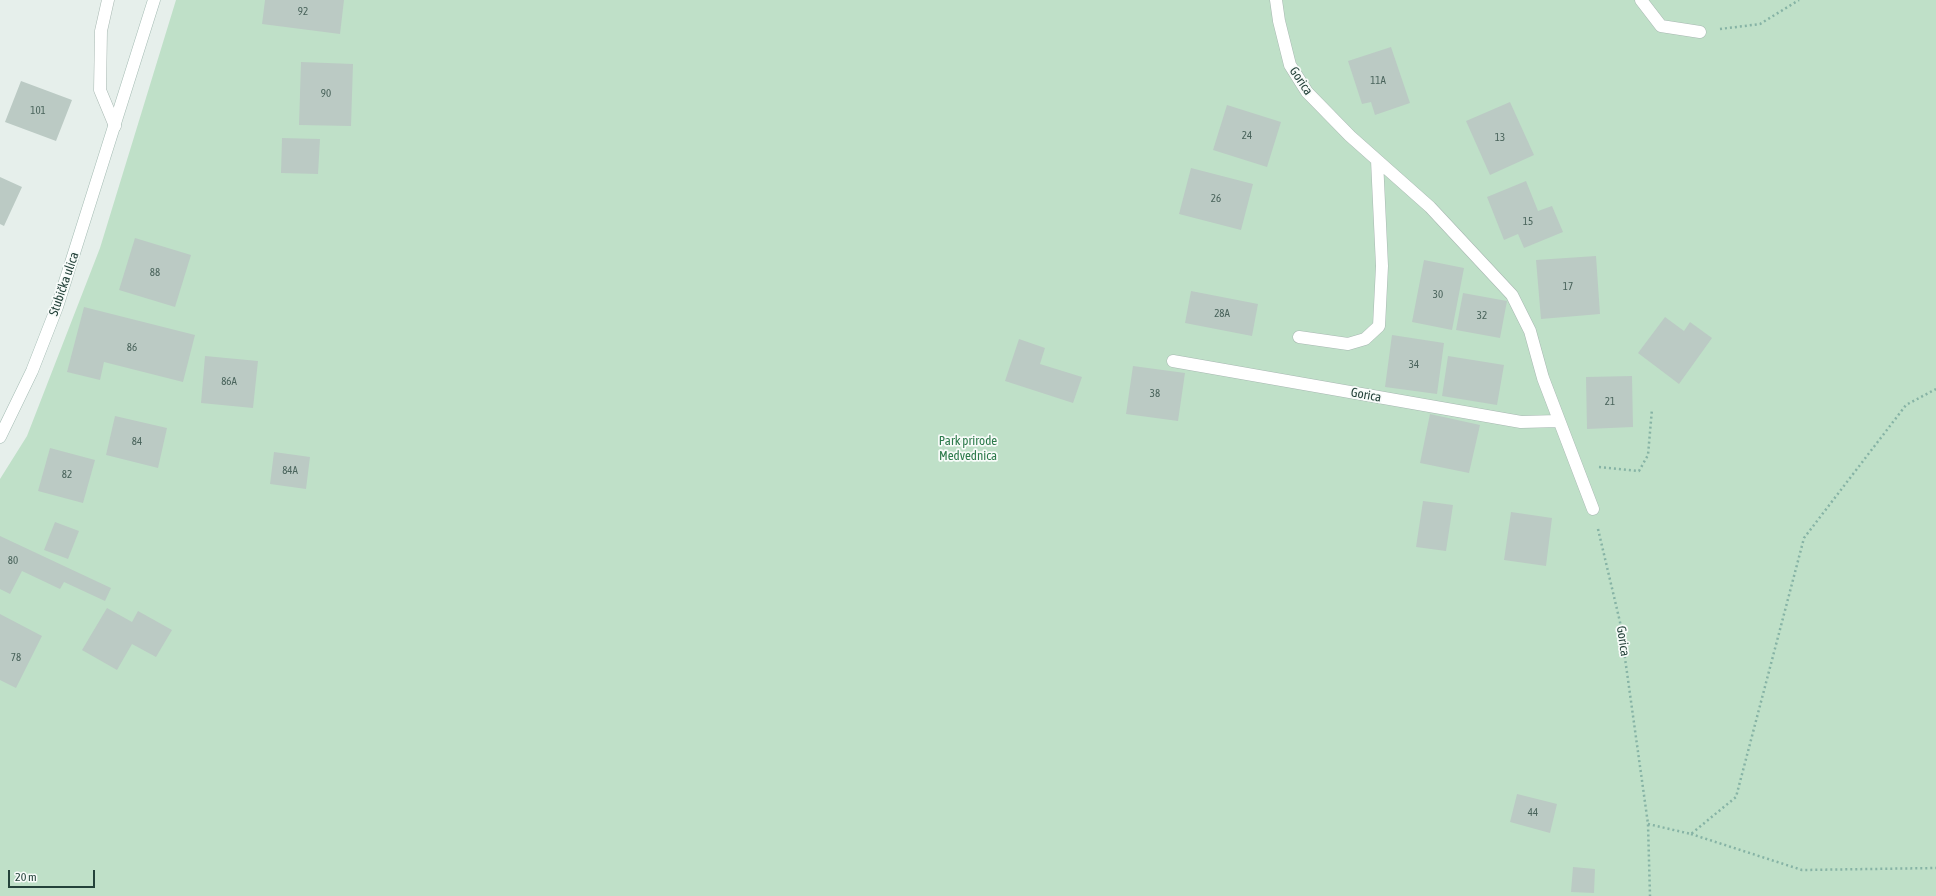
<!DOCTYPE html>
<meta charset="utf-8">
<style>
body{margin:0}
#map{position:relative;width:1936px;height:896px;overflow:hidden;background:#e6efeb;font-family:"Asap Condensed",sans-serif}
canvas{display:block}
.scale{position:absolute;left:8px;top:870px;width:87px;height:18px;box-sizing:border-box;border:2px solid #24423a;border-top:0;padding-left:5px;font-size:12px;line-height:14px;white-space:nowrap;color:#24423a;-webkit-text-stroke:3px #f7fbf9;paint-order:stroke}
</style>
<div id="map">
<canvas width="1936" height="896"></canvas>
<div class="scale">20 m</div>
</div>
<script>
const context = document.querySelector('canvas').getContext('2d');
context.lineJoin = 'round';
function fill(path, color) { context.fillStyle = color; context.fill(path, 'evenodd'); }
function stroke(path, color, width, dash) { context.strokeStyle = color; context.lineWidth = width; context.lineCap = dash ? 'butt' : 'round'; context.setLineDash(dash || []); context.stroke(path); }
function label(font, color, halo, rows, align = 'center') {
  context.font = font + ' "Asap Condensed",sans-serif'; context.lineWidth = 3.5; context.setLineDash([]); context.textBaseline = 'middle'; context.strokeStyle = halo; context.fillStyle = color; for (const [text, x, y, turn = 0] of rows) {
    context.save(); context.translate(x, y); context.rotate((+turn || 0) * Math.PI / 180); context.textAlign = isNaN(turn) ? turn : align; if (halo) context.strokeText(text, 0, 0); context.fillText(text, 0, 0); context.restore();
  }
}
fill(new Path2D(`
 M 176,0 L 1936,0 L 1936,896 L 0,896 L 0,479 L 27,436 L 100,248 Z`), '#bfe0c8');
fill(new Path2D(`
 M 265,0 L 344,0 L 340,34 L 262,24 Z
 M 1391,47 L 1410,103 L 1375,115 L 1371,102 L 1362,104 L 1348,61 Z
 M 301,62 L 353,64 L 351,126 L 299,125 Z
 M 21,81 L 72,100 L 56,141 L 5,122 Z
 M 1510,102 L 1534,155 L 1490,175 L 1466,121 Z
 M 1227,105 L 1281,122 L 1267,167 L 1213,150 Z
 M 282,138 L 320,139 L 318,174 L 281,173 Z
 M 1191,168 L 1253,184 L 1241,230 L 1179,214 Z
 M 0,177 L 22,187 L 4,226 L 0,224 Z
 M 1526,181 L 1538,211 L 1552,206 L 1563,232 L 1524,248 L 1518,234 L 1504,240 L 1487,197 Z
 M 135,238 L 191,255 L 175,307 L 119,290 Z
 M 1596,256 L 1600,314 L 1541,319 L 1536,260 Z
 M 1424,260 L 1464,268 L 1452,330 L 1412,322 Z
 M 1191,291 L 1258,304 L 1252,336 L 1185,323 Z
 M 1463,293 L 1507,301 L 1500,338 L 1456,330 Z
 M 84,307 L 195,335 L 183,382 L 104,362 L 100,380 L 67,372 Z
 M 1665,317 L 1684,331 L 1690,322 L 1712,338 L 1679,384 L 1638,353 Z
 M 1392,335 L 1444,343 L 1437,394 L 1385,387 Z
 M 1019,339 L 1045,348 L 1040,364 L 1082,377 L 1073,403 L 1005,381 Z
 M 205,356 L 258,361 L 253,408 L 201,403 Z
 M 1448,356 L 1504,365 L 1497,405 L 1442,396 Z
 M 1133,366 L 1185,373 L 1178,421 L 1126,414 Z
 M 1632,376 L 1633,427 L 1587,429 L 1586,377 Z
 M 1430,414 L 1480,425 L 1469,473 L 1420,463 Z
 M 115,416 L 167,428 L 158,468 L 106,455 Z
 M 50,448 L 95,460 L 83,503 L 38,491 Z
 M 274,452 L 310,457 L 306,489 L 270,484 Z
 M 1423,501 L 1453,505 L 1446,551 L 1416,547 Z
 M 1511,512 L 1552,518 L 1546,566 L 1504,560 Z
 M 55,522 L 79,531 L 68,559 L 44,550 Z
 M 0,536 L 111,588 L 105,601 L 64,582 L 60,589 L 22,571 L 10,594 L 0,589 Z
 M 107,608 L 132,622 L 138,611 L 172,630 L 156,657 L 132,644 L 117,670 L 82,650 Z
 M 0,614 L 42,636 L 16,688 L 0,680 Z
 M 1517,794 L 1557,804 L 1550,833 L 1510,822 Z
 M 1573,867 L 1595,869 L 1594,893 L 1571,892 Z`), '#bbcac4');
const minor = new Path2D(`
 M 108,0 L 101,31 L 100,90 L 115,126
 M 1276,0 L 1279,21 L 1290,65 L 1307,92 L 1350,136 L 1430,207 L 1512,295 L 1530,331 L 1543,378 L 1593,509
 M 1641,0 L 1661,26 L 1700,32
 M 1299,337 L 1348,344 L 1365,339 L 1379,326 L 1382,266 L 1377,160
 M 1173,361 L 1521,422 L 1558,421`);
const secondary = new Path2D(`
 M 0,437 L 32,371 L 57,307 L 154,0`);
stroke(minor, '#a8b8b2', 13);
stroke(secondary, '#a4bbb3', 13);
stroke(new Path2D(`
 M 1720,29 L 1760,24 L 1799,0
 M 1599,467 L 1639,471 L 1648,455 L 1652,409
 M 1598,529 L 1620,622 L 1648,824 L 1650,896
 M 1648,824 L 1691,834 L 1736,797 L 1804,538 L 1906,405 L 1936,389
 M 1691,834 L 1802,870 L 1936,868`), '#86b3a5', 2.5, [2, 3]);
stroke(minor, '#fff', 12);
stroke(secondary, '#fff', 12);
label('11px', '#4a645c', null, [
 ["92",303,12],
 ["11A",1378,81],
 ["90",326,94],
 ["101",38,111],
 ["24",1247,136],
 ["13",1500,138],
 ["26",1216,199],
 ["15",1528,222],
 ["88",155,273],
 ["17",1568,287],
 ["30",1438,295],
 ["28A",1222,314],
 ["32",1482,316],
 ["86",132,348],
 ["34",1414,365],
 ["86A",229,382],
 ["38",1155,394],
 ["21",1610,402],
 ["84",137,442],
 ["84A",290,471],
 ["82",67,475],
 ["80",13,561],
 ["78",16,658],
 ["44",1533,813]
]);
label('13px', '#24423a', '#f7fbf9', [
 ["Gorica",1301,81,56],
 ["Stubička ulica",64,284,-71],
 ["Gorica",1366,395,10],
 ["Gorica",1623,641,82]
]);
label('13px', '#2d7a4b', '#f7fbf9', [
 ["Park prirode",968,441],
 ["Medvednica",968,456]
]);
</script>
